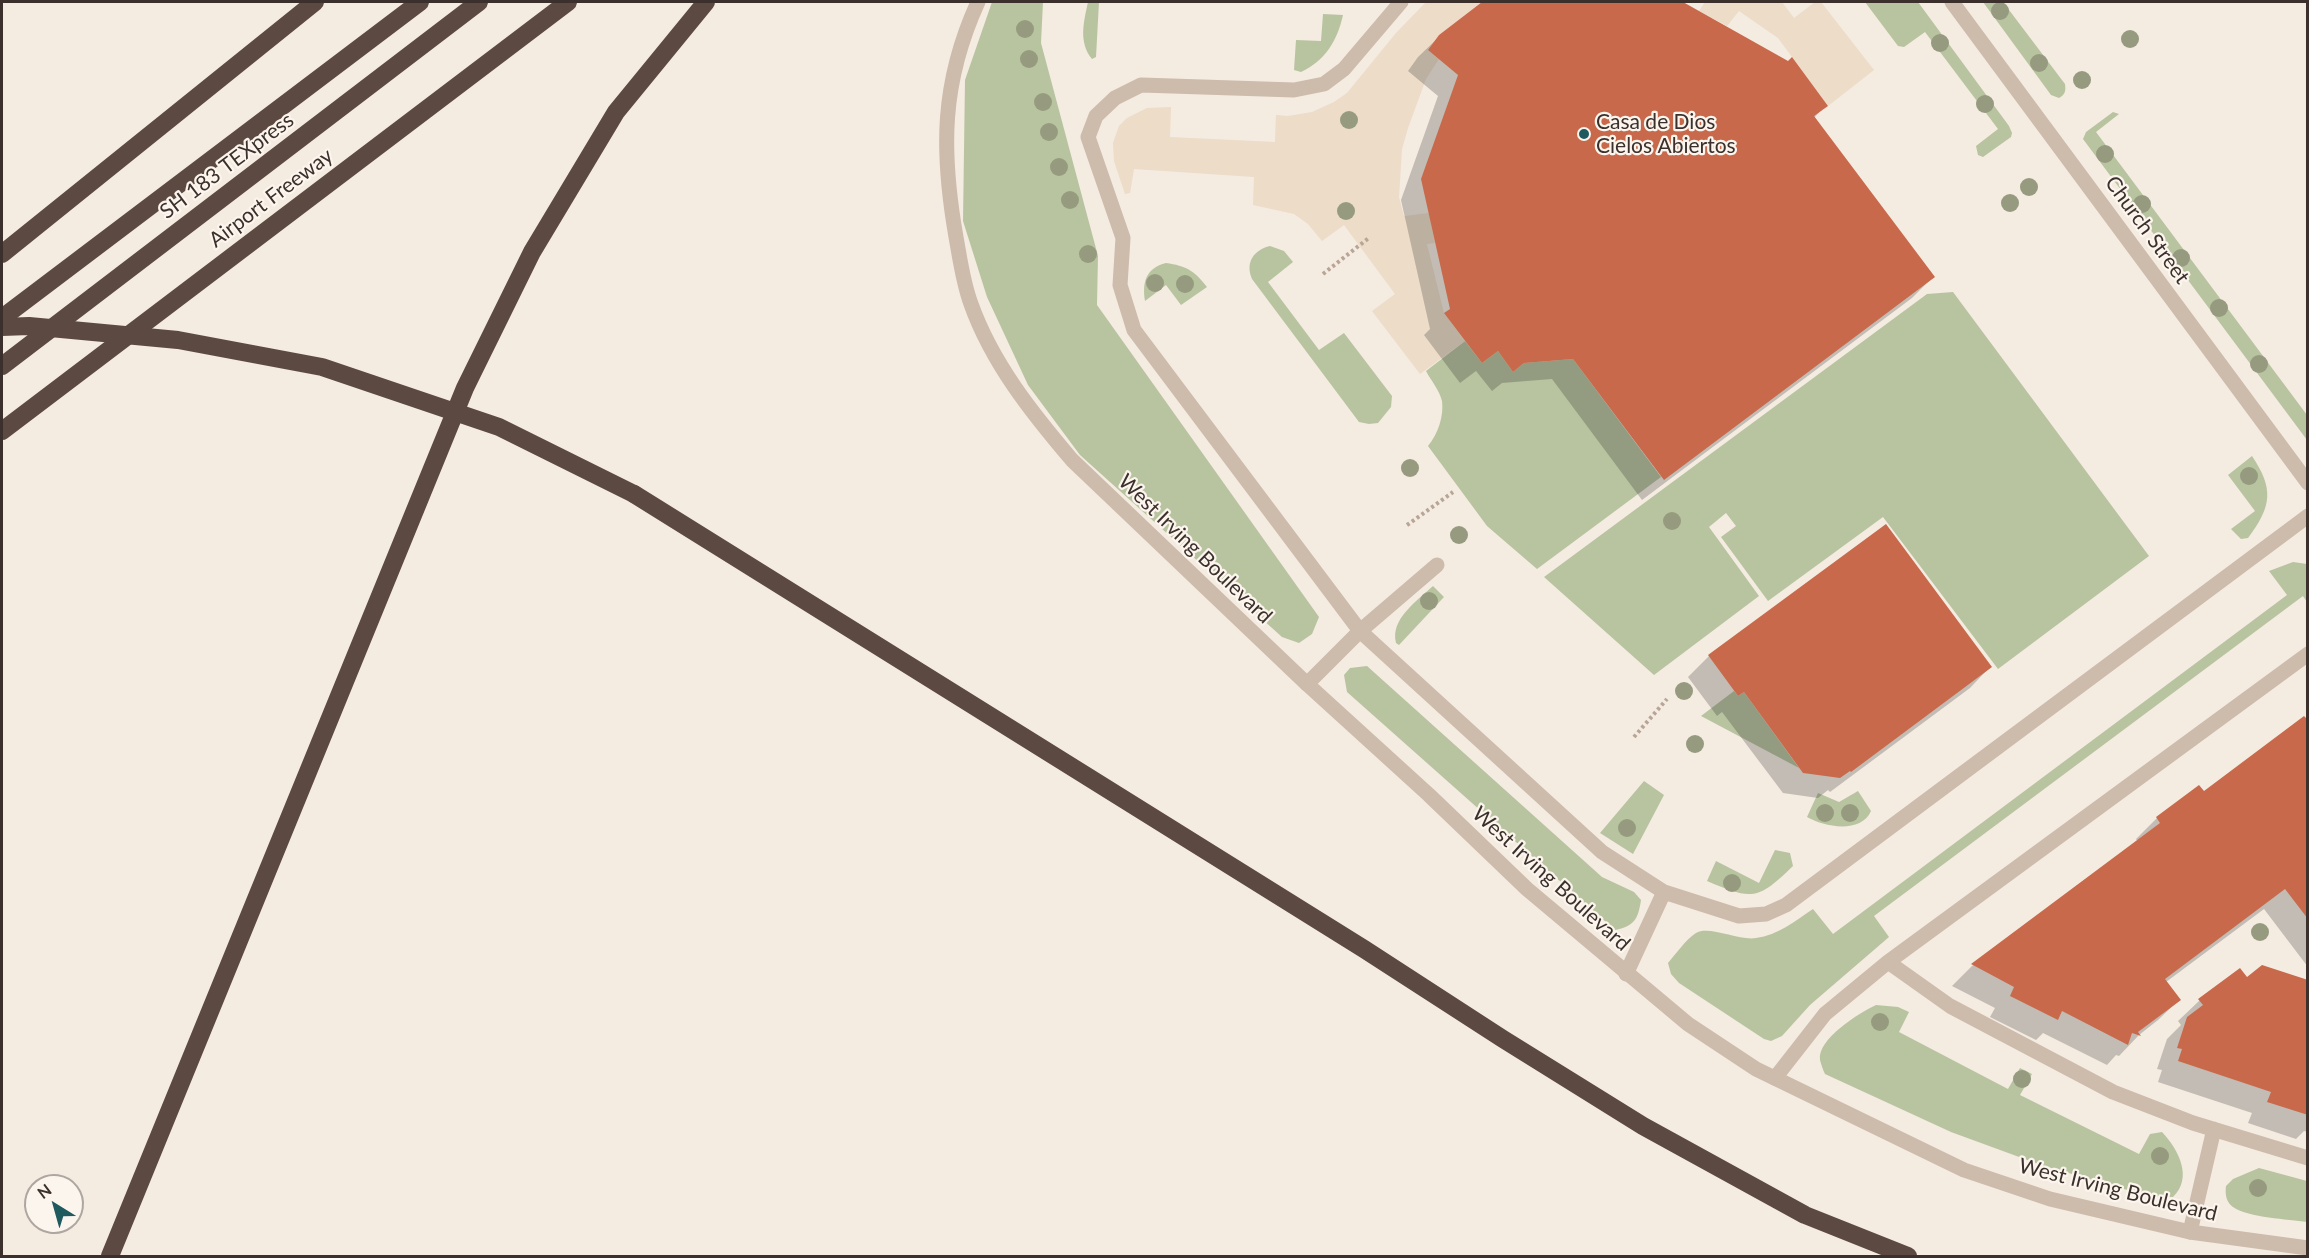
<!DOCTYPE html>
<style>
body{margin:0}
#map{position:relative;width:2309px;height:1258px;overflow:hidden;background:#f4ebe1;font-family:Lato,sans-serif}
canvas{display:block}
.frame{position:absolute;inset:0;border:3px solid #3b302b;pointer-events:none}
.north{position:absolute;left:24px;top:1174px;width:60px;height:60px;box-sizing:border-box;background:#fbf5ee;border:2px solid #aea6a0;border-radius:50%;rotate:323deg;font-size:16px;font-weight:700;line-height:24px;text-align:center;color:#3b302b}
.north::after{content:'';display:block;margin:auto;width:21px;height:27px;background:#1f5a5e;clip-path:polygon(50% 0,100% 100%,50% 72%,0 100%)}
</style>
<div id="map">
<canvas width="2309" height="1258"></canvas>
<div class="frame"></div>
<div class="north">N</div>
</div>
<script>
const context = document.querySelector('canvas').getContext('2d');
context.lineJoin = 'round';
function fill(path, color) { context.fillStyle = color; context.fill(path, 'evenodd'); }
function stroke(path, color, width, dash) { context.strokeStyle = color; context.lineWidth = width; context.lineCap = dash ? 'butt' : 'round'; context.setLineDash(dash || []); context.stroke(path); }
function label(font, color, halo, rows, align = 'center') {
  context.font = font + ' Lato,sans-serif'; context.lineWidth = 4.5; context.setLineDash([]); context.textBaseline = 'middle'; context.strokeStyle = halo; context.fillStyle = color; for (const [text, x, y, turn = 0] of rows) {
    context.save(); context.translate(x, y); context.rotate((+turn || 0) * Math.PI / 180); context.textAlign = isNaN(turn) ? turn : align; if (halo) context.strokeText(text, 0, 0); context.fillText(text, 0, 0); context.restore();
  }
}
fill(new Path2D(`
 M 992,2 L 1043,2 L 1041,43 L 1098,256 L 1097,305 L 1319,617 L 1312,634 L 1299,643 L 1282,637 L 1080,455 L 1028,385 L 987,297 L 963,221 L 965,80 Z
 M 1088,2 L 1099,2 L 1096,57 L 1092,59 C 1078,42 1084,21 1088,2 Z
 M 1865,2 L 1918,2 L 2009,126 L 2012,133 L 2011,137 L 1983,157 L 1978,155 L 1976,146 L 1998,129 L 1925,32 L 1904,47 L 1898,46 Z
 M 1983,2 L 2003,2 L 2065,84 C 2066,91 2065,95 2059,98 L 2051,95 Z
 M 1323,14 L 1343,15 C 1337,41 1326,60 1301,72 L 1294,70 L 1296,40 L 1321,41 Z
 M 2113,112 L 2119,114 L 2096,132 L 2307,415 L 2307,440 L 2083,139 L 2086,132 Z
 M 1270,246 L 1284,251 L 1293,262 L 1268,282 L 1319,350 L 1344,333 L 1392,396 L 1391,407 L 1378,423 L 1369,424 L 1359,422 L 1252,279 C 1245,262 1254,250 1270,246 Z
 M 1166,263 C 1186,266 1194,270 1207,287 L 1181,305 L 1166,285 L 1145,301 C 1142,282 1146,268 1166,263 Z
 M 1953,292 L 2149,556 L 1998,669 L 1883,517 L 1768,601 L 1721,537 L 1736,526 L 1726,513 L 1709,527 L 1759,596 L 1654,675 L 1544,577 L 1927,294 Z
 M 1465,341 L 1482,363 L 1498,351 L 1513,372 L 1524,363 L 1573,359 L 1661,477 L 1537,569 L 1487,526 L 1428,446 C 1438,434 1444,416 1442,401 C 1440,391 1430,379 1426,371 Z
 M 2252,456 C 2274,489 2272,506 2248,538 L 2241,539 L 2231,529 L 2255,511 L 2228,475 Z
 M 2293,562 L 2307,564 L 2307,602 L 2303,596 L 1874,916 L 1889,937 L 1810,1005 L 1782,1036 L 1771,1041 L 1764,1039 L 1679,983 L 1671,974 L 1668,963 C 1676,954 1686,939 1696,933 C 1709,925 1739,941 1756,938 C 1778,935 1795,921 1813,909 L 1833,934 L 2287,595 L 2269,571 Z
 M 1433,586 L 1444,597 L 1399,645 L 1396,643 C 1390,619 1417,601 1433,586 Z
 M 1367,666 L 1602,877 L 1634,892 L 1641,900 C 1638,920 1634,926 1615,930 L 1347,692 L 1344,675 L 1350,668 Z
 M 1734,691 L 1738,696 L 1744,692 L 1799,768 L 1701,716 Z
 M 1644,781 L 1664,795 L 1633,854 L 1600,833 Z
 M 1858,791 L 1871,811 C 1861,834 1824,827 1807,817 L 1818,793 L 1839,802 Z
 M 1775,850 L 1790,853 L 1793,866 C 1757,901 1752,900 1707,881 L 1716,861 L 1759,883 Z
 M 1876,1005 L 1898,1007 L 1909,1012 L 1899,1032 L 2008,1089 L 2020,1068 L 2032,1074 L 2020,1095 L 2139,1154 L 2150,1134 L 2162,1132 C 2179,1150 2193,1178 2173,1197 L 2148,1196 L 2041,1165 L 1951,1132 L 1825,1074 C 1823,1070 1821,1064 1820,1060 C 1817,1039 1859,1013 1876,1005 Z
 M 2259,1168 L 2307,1181 L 2307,1222 C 2288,1219 2249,1218 2233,1207 C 2226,1202 2225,1194 2226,1186 L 2233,1179 Z`), '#b8c4a0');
fill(new Path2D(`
 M 1426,2 L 1482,2 L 1439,35 L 1428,50 L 1439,59 L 1426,79 L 1408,128 L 1402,149 L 1399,197 L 1404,216 L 1429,213 L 1435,243 L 1427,244 L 1444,313 L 1465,341 L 1420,374 L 1372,311 L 1395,294 L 1344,225 L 1322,241 L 1308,224 L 1294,214 L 1253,205 L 1254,177 L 1134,169 L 1130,193 L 1125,194 L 1114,161 L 1113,143 L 1119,126 L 1127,118 L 1147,108 L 1171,107 L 1170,137 L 1275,142 L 1276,115 L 1288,116 L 1312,112 L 1334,102 L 1347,93 L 1396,33 Z
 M 1705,2 L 1782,2 L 1794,18 L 1815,2 L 1821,2 L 1874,70 L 1828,106 L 1778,38 L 1739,11 L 1727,26 L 1699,11 Z`), '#ecdcc8');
fill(new Path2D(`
 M 1485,2 L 1551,2 L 1552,4 L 1583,2 L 1680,2 L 1788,62 L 1826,105 L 1814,118 L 1933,277 L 1912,298 L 1642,500 L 1552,379 L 1502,383 L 1492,391 L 1476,371 L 1460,383 L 1424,335 L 1430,329 L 1401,200 L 1438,96 L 1408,71 L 1418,57 L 1440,36 Z
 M 1709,656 L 1990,667 L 1970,688 L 1830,792 L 1828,790 L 1818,798 L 1783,793 L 1722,712 L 1717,716 L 1688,677 Z
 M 2308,723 L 2308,967 L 2264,909 L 2166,982 L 2179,1000 L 2158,1020 L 2139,1035 L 2119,1056 L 2116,1055 L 2107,1065 L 2043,1033 L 2036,1040 L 1990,1017 L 1995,1008 L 1952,986 L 1972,966 L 2138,842 L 2136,839 L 2157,818 L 2203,793 Z
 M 2240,970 L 2246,979 L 2308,982 L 2308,1132 L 2304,1131 L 2296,1139 L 2248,1123 L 2252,1113 L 2158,1082 L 2162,1070 L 2157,1069 L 2167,1039 L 2181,1025 L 2178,1021 L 2199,1001 Z`), '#0003');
fill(new Path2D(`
 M 1482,2 L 1683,2 L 1788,61 L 1792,57 L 1828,106 L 1814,116 L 1935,277 L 1664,480 L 1573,359 L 1524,363 L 1513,372 L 1498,351 L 1482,363 L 1444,313 L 1450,309 L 1421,179 L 1458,75 L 1428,50 L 1439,35 Z
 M 1886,524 L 1992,667 L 1851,772 L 1850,771 L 1840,778 L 1803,773 L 1744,692 L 1738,696 L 1708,655 Z
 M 2304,716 L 2308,720 L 2308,919 L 2285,889 L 2165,979 L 2181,1000 L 2138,1032 L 2141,1036 L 2132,1033 L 2128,1045 L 2062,1011 L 2058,1020 L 2010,996 L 2014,987 L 1971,964 L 2160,823 L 2156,817 L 2199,785 L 2204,791 Z
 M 2262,965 L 2308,980 L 2308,1115 L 2267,1102 L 2271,1092 L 2178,1061 L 2182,1049 L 2177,1048 L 2187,1017 L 2203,1005 L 2198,999 L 2240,968 L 2247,977 Z`), '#c8694b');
stroke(new Path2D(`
 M 1323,274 L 1370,237
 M 1407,525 L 1453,492
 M 1634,737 L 1667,699`), '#b9a596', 4, [3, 3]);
stroke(new Path2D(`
 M 1401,2 L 1344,69 L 1324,84 L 1294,90 L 1141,85 L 1115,98 L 1096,116 L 1088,137 L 1123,238 L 1120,285 L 1134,330 L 1360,631 L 1602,852 L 1664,892 L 1739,916 L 1766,914 L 1786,905 L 2308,516
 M 1952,2 L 2308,483
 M 1307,684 L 1360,631 L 1437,565
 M 1888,962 L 2308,654
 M 1626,974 L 1664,892
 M 1775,1078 L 1825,1014 L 1888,962 L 1950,1006 L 2113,1092 L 2193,1123 L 2308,1158
 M 2190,1232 L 2214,1129`), '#cdbbac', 15);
stroke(new Path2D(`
 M 978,2 C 941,83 941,151 956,237 C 960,259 963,283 971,304 C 992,363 1032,413 1072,460 L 1307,684 L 1429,795 L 1527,889 L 1688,1024 L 1756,1069 L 1964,1170 L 2050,1199 L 2190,1232 L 2308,1248`), '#cdbbac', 15);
stroke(new Path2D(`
 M 2,254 L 315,2
 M 2,318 L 420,2
 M 2,366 L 479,2
 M 2,431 L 568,2
 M 634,494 L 1364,949 L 1503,1039 L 1643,1126 L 1805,1215 L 1908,1256
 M 110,1256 L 465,388 L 532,252 L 616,112 L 706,2`), '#5c4a42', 18);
stroke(new Path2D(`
 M 2,327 L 29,326 L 178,340 L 322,367 L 499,427 L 634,494`), '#5c4a42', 18);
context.fillStyle = '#969b7f';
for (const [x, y] of [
 [2000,11],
 [1025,29],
 [2130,39],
 [1940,43],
 [1029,59],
 [2039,63],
 [2082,80],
 [1043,102],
 [1985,104],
 [1349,120],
 [1049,132],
 [2105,154],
 [1059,167],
 [2029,187],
 [1070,200],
 [2010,203],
 [2142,204],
 [1346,211],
 [1088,254],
 [2181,258],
 [1155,283],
 [1185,284],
 [2219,308],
 [2259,364],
 [1410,468],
 [2249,476],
 [1672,521],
 [1459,535],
 [1429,601],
 [1684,691],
 [1695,744],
 [1825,813],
 [1850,813],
 [1627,828],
 [1732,883],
 [2260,932],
 [1880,1022],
 [2022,1079],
 [2160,1156],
 [2258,1188]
]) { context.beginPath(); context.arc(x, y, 9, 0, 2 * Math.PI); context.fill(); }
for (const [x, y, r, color] of [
 [1584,134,6,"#1f5a5e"]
]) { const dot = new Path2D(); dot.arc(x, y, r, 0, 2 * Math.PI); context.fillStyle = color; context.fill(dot); stroke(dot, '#fbf5ee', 2); }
label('21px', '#3b302b', '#fbf5ee', [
 ["Casa de Dios",1596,122],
 ["Cielos Abiertos",1596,146]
], 'left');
label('21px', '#3b302b', '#fbf5ee', [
 ["SH 183 TEXpress",227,166,-37],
 ["Airport Freeway",271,198,-37],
 ["Church Street",2147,230,54],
 ["West Irving Boulevard",1195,549,44],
 ["West Irving Boulevard",1551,879,42],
 ["West Irving Boulevard",2118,1190,14]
]);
</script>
